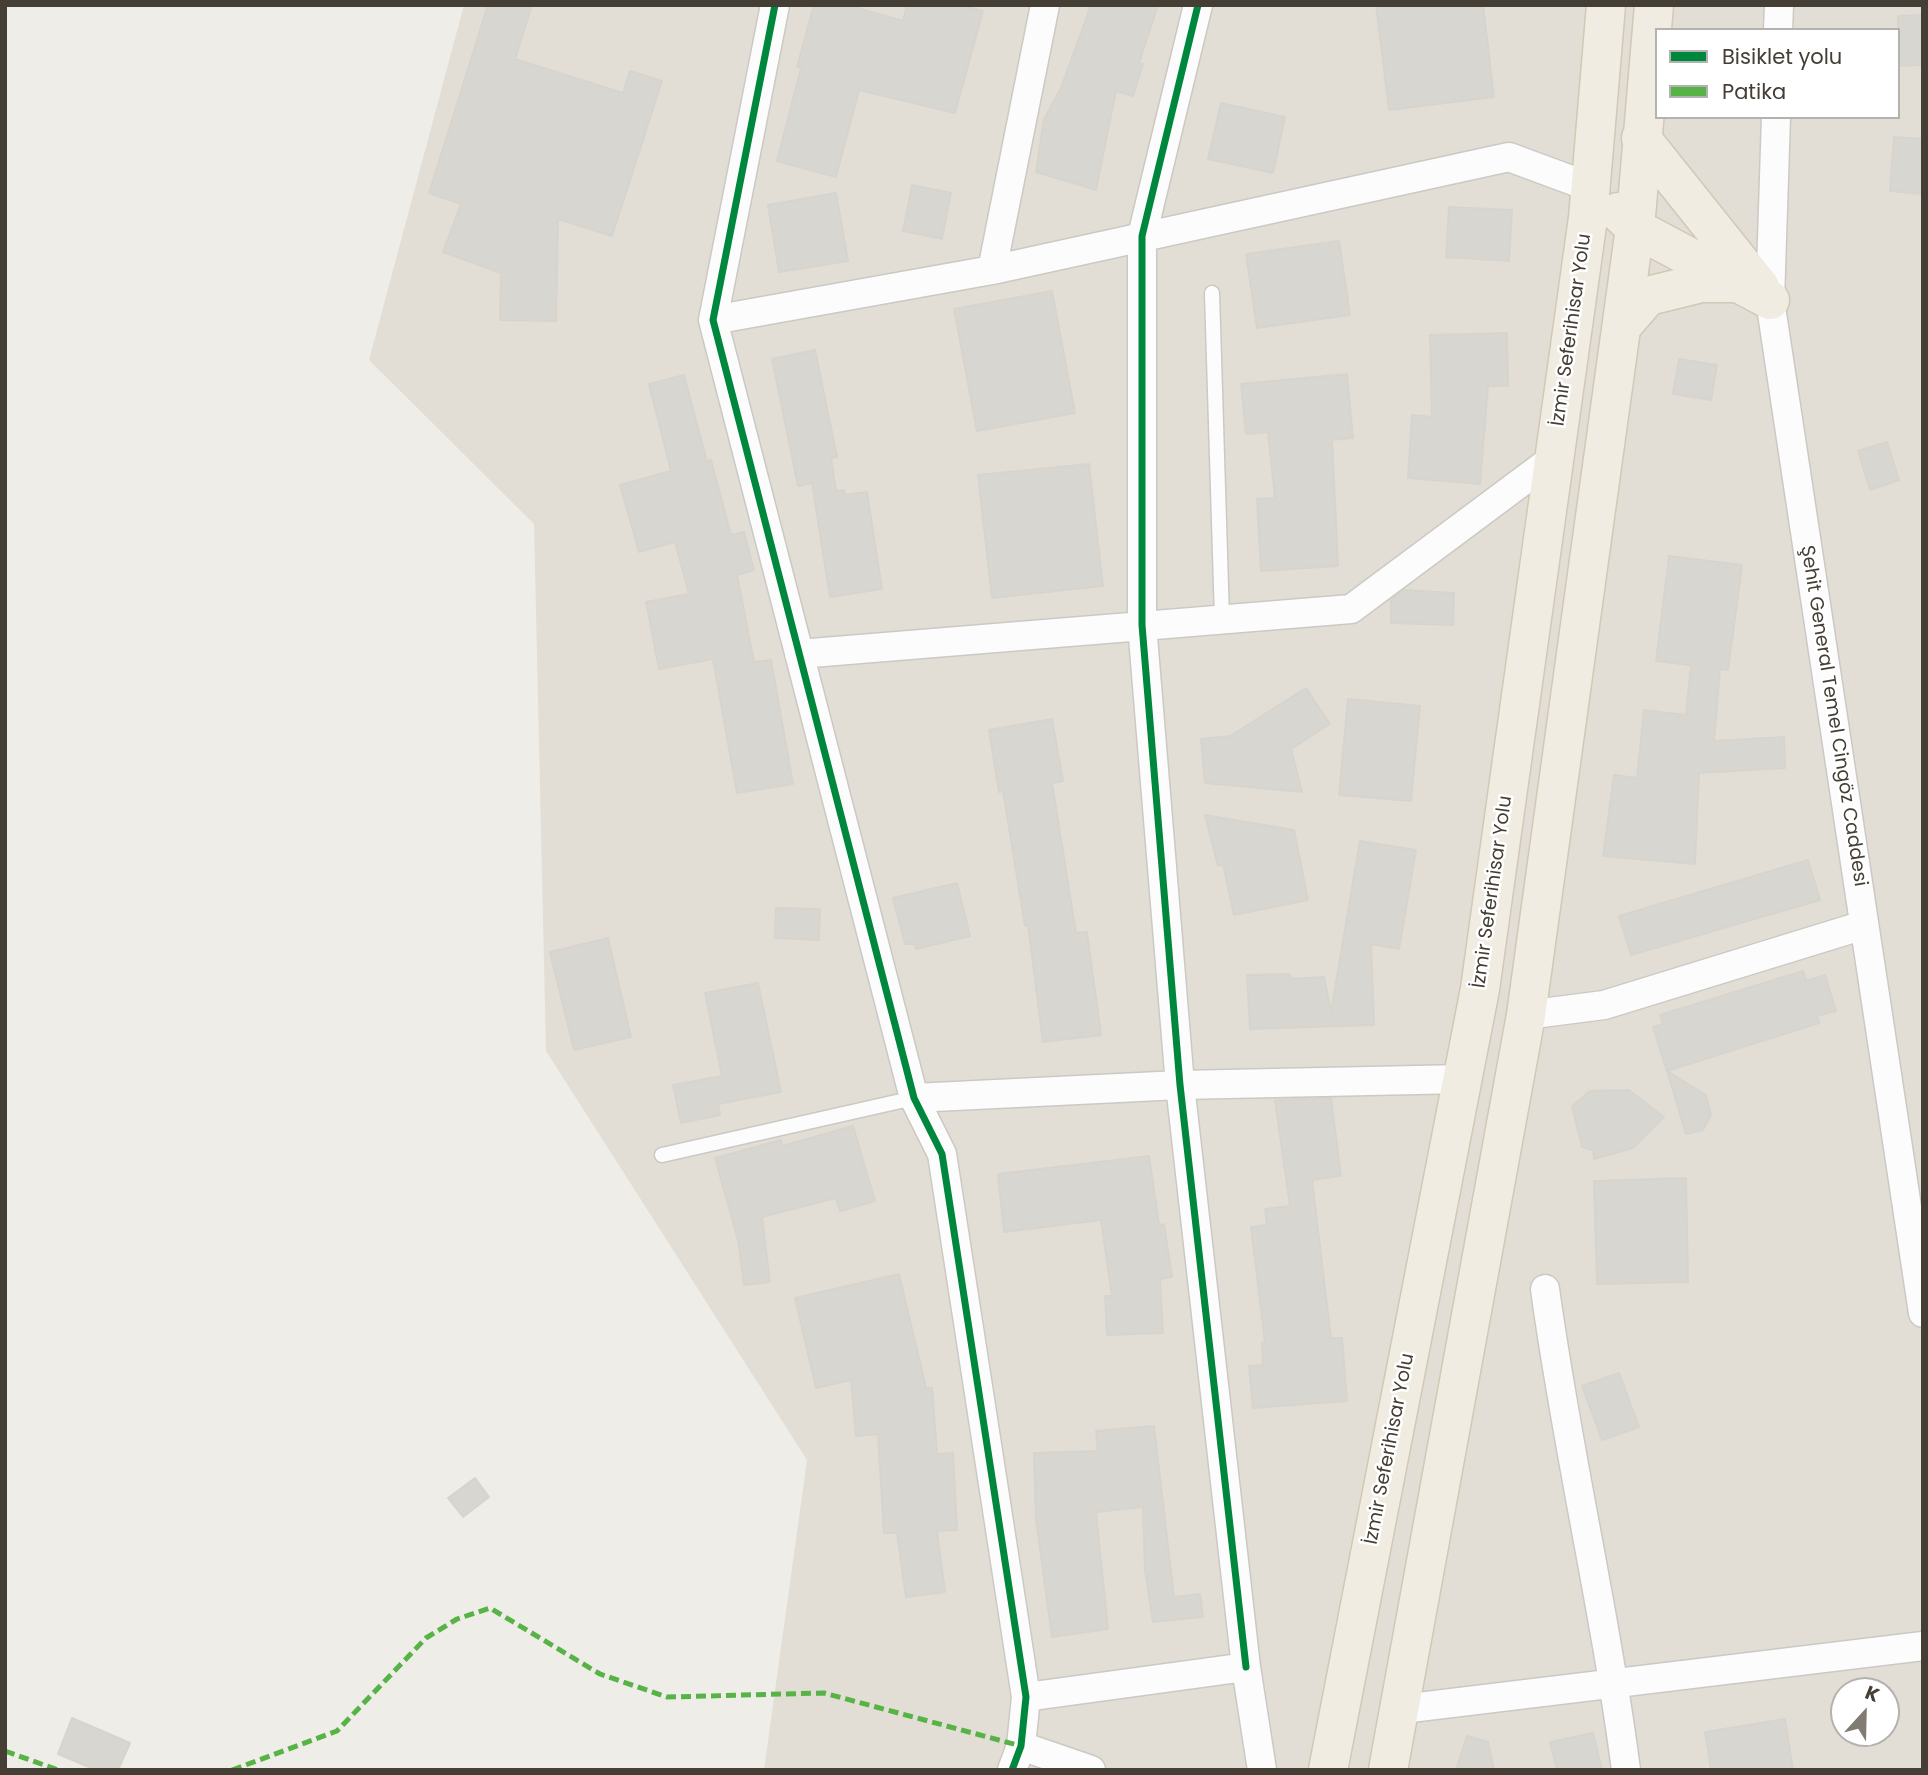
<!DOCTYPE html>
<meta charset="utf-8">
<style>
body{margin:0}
#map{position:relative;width:1928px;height:1775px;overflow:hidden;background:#eeede8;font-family:Poppins,sans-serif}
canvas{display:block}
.frame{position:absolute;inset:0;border:7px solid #443e34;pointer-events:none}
.legend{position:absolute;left:1655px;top:28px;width:245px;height:91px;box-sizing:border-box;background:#fff;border:2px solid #b4b2ae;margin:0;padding:9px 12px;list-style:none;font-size:21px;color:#443e34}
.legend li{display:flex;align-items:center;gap:14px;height:35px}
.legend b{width:35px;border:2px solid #b4b2ae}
.north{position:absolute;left:1830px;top:1677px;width:70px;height:70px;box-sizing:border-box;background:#fff;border:2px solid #b4b2ae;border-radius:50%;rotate:22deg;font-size:19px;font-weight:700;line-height:28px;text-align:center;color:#443e34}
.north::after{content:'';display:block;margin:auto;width:24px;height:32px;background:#807b73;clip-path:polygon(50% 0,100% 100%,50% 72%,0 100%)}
</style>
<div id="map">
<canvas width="1928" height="1775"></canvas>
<div class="frame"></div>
<ul class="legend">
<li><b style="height:9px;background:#00873e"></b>Bisiklet yolu</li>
<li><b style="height:9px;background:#57b346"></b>Patika</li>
</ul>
<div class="north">K</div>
</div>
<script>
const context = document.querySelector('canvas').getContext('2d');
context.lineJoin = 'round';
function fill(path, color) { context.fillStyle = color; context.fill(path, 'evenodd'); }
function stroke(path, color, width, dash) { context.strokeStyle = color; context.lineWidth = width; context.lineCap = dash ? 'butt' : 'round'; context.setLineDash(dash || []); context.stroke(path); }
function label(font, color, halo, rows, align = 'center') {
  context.font = font + ' Poppins,sans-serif'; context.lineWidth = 5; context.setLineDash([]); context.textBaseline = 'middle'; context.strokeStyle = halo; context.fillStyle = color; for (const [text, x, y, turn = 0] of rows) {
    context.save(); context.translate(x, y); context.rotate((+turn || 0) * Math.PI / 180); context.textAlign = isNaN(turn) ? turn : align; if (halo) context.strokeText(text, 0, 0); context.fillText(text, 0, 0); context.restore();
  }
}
fill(new Path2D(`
 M 464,5 L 1923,5 L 1923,1770 L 764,1770 L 807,1460 L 546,1051 L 534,524 L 369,360 ZM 1657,30 L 1898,30 L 1898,117 L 1657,117 ZM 1844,1691 L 1886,1691 L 1886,1733 L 1844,1733 Z`), '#e3ded5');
const building = new Path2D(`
 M 488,5 L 532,5 L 515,59 L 623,93 L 630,71 L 662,81 L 612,236 L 558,219 L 556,321 L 500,320 L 501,273 L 443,252 L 461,204 L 429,193 Z
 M 814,5 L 847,5 L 903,21 L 907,5 L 961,5 L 983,11 L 955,113 L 859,90 L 836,177 L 777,161 L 801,68 L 797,67 Z
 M 1091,5 L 1158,5 L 1139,63 L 1143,64 L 1133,96 L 1116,91 L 1096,190 L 1036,172 L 1044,119 L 1061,88 Z
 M 1376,5 L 1483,5 L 1494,97 L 1389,110 Z
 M 1923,15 L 1923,65 L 1898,66 L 1898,16 Z
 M 1221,103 L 1285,117 L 1273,173 L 1208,159 Z
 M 1894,137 L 1923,139 L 1923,194 L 1890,191 Z
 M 912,185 L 951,193 L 942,239 L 903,231 Z
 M 836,193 L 848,261 L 779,272 L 768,205 Z
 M 1449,207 L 1512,210 L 1509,261 L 1446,257 Z
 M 1339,241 L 1350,315 L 1257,328 L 1246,254 Z
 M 1052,291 L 1075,413 L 977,431 L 954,309 Z
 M 1507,333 L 1508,386 L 1488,386 L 1480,484 L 1408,478 L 1412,415 L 1432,417 L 1430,335 Z
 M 815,350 L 837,457 L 831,458 L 836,491 L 844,490 L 845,495 L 867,492 L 882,589 L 830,597 L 812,483 L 798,486 L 772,359 Z
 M 1679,359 L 1717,365 L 1711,400 L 1673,394 Z
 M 1347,374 L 1353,438 L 1332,440 L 1338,566 L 1261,571 L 1257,499 L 1275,498 L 1268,432 L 1246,434 L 1241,384 Z
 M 684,375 L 707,462 L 711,460 L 731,535 L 744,532 L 754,570 L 737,575 L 754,662 L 771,660 L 793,784 L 737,793 L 713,659 L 659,669 L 646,602 L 689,594 L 675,542 L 639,552 L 620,485 L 671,471 L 649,384 Z
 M 1887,442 L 1899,480 L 1870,490 L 1858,451 Z
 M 1089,464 L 1103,586 L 992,598 L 978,475 Z
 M 1669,556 L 1742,565 L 1728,670 L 1720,669 L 1714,741 L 1784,737 L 1785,768 L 1699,773 L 1695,864 L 1603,856 L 1614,775 L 1637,778 L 1644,710 L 1686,715 L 1691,665 L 1656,661 Z
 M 1404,590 L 1454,593 L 1453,625 L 1391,623 L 1391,600 Z
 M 1306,688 L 1330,724 L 1291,749 L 1302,792 L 1205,783 L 1201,739 L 1230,736 Z
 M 1348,699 L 1420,706 L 1411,801 L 1339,795 Z
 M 1052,719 L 1063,781 L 1052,783 L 1076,933 L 1087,932 L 1101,1035 L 1043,1042 L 1028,925 L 1025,926 L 1003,791 L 999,792 L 989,730 Z
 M 1205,815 L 1294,830 L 1308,900 L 1234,915 L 1223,864 L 1218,866 Z
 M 1360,841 L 1416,850 L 1399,949 L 1371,944 L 1374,1025 L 1250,1029 L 1247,975 L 1290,974 L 1291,979 L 1324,977 L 1331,1012 Z
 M 1808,860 L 1820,900 L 1631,955 L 1619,916 Z
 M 957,883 L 970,936 L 916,949 L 915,944 L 905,944 L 893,898 Z
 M 776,908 L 820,909 L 819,940 L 775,938 Z
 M 608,938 L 631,1037 L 574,1050 L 550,952 Z
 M 1803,971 L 1806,981 L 1825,975 L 1836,1011 L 1817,1016 L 1819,1023 L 1667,1071 L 1653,1027 L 1663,1024 L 1660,1015 Z
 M 758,983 L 781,1092 L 718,1104 L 720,1115 L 681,1123 L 673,1085 L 722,1076 L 705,993 Z
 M 1667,1071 L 1706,1095 L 1711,1115 L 1703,1130 L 1686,1134 Z
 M 1629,1090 L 1664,1117 L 1633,1148 L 1594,1159 L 1593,1150 L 1582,1147 L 1572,1106 L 1590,1091 Z
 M 1331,1098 L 1341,1176 L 1312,1180 L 1331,1338 L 1342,1338 L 1347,1401 L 1253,1408 L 1249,1366 L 1263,1365 L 1262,1343 L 1265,1343 L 1251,1227 L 1267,1225 L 1265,1209 L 1290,1206 L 1275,1100 Z
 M 853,1126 L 875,1201 L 840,1211 L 836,1198 L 762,1217 L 770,1282 L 744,1285 L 738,1240 L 715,1158 L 781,1140 L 782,1146 Z
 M 1149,1156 L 1159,1225 L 1164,1224 L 1172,1277 L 1160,1279 L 1163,1333 L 1107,1335 L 1105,1296 L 1112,1296 L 1101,1220 L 1004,1232 L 998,1174 Z
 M 1686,1178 L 1688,1282 L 1597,1284 L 1594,1181 Z
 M 899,1274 L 926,1388 L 932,1388 L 937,1454 L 953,1453 L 957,1530 L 937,1531 L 945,1592 L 906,1597 L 897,1533 L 884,1533 L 878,1434 L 856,1436 L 851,1380 L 816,1388 L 795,1298 Z
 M 1619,1373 L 1639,1427 L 1602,1440 L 1582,1386 Z
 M 1154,1426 L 1174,1597 L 1200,1594 L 1203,1617 L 1153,1622 L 1145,1570 L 1143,1507 L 1096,1512 L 1108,1629 L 1052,1637 L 1036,1519 L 1034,1453 L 1098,1451 L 1096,1431 Z
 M 475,1478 L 489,1497 L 463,1517 L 448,1498 Z
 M 72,1718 L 130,1743 L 118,1770 L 96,1770 L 58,1754 Z
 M 1785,1719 L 1793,1770 L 1711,1770 L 1705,1732 Z
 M 1593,1733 L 1602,1770 L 1557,1770 L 1550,1742 Z
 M 1467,1736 L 1488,1742 L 1494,1770 L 1456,1770 Z`);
fill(building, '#d8d6d0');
stroke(building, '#d7d4ce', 2);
const lane = new Path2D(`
 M 1212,293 L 1222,619
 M 662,1155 L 914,1098`);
const street = new Path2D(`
 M 775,5 L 713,320 L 914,1098 L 942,1154 L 1026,1697 L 1021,1746 L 1012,1770
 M 1198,5 L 1142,236 L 1142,625 L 1180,1085 L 1246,1667
 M 1778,30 L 1779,5
 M 1776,117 L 1770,300 L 1923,1313
 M 992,270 L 1045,5
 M 713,320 L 992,270 L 1509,157 L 1590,187
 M 799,654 L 1351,609 L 1555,457
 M 1526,1015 L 1604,1005 L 1864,925
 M 914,1098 L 1180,1085 L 1464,1079
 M 1545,1289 C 1567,1450 1605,1609 1626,1770
 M 1026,1697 L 1246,1667 L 1262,1770
 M 1402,1709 L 1923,1646
 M 1021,1746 L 1091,1770`);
const primary = new Path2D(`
 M 1641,138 L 1760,287
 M 1618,212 L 1635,228 L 1770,300
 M 1622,326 L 1648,296 L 1701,283 L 1737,283
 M 1328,1770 L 1480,989 L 1588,218 L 1606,5
 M 1388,1770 L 1526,1015 L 1635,228 L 1654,5`);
stroke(lane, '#cbc9c4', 17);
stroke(street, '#cbc9c4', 31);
stroke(primary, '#d1c8b5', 41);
stroke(lane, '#fcfcfc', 14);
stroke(street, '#fcfcfc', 28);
stroke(primary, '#f1ece2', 38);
stroke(new Path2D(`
 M 5,1751 L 58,1770
 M 232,1770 L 337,1731 L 426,1638 L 457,1619 L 490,1608 L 600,1674 L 667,1697 L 824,1693 L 1021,1746`), '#57b346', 5, [10, 5]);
stroke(new Path2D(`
 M 775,5 L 713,320 L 914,1098 L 942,1154 L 1026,1697 L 1021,1746 L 1012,1770
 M 1198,5 L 1142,236 L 1142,625 L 1180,1085 L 1246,1667`), '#00873e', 7);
label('19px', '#443e34', '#fff', [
 ["İzmir Seferihisar Yolu",1572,330,-82],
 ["Şehit General Temel Cingöz Caddesi",1833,716,81],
 ["İzmir Seferihisar Yolu",1493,892,-82],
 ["İzmir Seferihisar Yolu",1390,1449,-79]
]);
</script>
